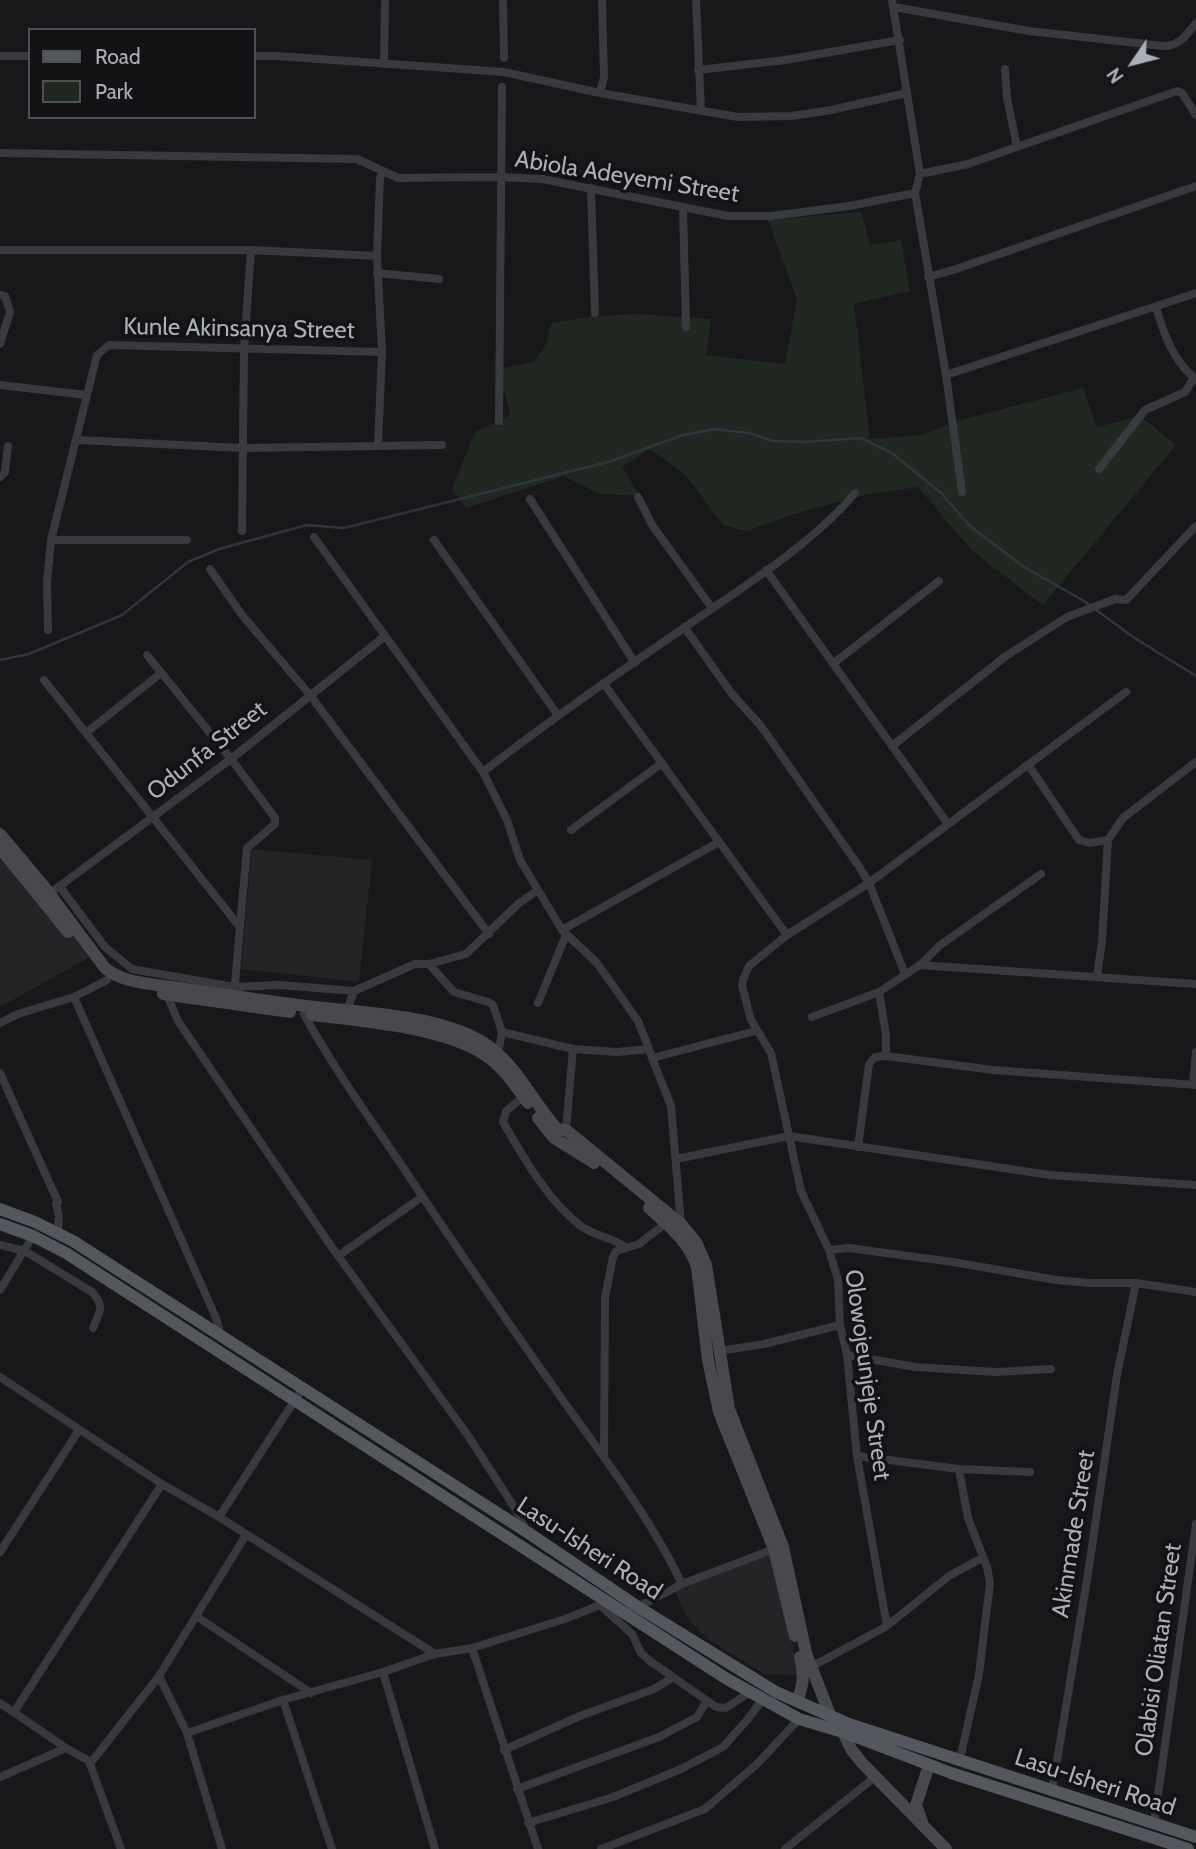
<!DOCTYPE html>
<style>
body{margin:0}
#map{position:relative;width:1196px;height:1849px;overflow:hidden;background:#18181a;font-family:Cabin,sans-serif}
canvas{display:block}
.legend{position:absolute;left:28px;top:28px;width:228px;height:91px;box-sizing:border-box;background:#131315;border:2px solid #505157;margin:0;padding:9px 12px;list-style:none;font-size:21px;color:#abafba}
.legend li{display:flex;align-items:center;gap:14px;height:35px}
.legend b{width:35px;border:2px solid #505157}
.north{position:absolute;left:1098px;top:28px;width:70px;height:70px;-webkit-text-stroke:5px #131315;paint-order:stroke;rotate:235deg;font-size:19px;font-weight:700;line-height:28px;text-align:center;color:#abafba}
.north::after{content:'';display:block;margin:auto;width:24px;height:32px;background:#abafba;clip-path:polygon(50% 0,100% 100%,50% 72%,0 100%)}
</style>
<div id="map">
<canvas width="1196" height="1849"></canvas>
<ul class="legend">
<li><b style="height:9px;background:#55575e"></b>Road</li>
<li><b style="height:19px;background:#202821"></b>Park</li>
</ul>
<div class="north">N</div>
</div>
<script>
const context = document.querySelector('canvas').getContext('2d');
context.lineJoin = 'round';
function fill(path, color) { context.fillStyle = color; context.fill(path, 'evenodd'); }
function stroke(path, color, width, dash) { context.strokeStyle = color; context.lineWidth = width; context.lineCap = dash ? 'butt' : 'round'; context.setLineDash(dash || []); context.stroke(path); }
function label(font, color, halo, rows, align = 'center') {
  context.font = font + ' Cabin,sans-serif'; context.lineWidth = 7; context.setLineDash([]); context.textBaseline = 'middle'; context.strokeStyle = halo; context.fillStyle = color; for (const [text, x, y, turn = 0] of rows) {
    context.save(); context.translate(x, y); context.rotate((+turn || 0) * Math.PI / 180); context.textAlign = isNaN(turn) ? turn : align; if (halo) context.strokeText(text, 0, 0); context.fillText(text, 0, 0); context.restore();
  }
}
fill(new Path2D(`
 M 0,841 L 90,957 L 0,1007 Z
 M 252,849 L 372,860 L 359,982 L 241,969 Z
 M 773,1552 L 786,1605 L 798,1675 L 764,1674 L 708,1639 L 688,1619 L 674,1589 Z`), '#242427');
fill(new Path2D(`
 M 861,212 L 870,245 L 901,240 L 910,291 L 854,304 L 870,439 L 921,435 L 957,421 L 1083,388 L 1097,427 L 1140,416 L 1176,445 L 1043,605 L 972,551 L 918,487 L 865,495 L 797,513 L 747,531 L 723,525 L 686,475 L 650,449 L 622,467 L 640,496 L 600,494 L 564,476 L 467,508 L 452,489 L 475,432 L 510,415 L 499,369 L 534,362 L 546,344 L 551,323 L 595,316 L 637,314 L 711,319 L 706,355 L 785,364 L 797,299 L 768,220 Z`), '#202821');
stroke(new Path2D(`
 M 0,660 L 29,654 L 122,615 L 188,562 L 219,549 L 307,525 L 344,528 L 608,462 L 683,435 L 715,429 L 749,433 L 773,441 L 804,442 L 861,438 L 892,453 L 941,493 L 970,526 L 1024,567 L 1084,601 L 1133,637 L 1196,676`), '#2e373e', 2.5);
stroke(new Path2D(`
 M 503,0 L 504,58
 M 696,0 L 701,111
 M 892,0 L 920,174 L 915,193 L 946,375 L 962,492
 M 894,7 L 1029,31 L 1163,46 C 1180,46 1186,35 1196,23
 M 0,56 L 30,56
 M 254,56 L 276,56 L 504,72 L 600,93 L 738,117 L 792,116 L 831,110 L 907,93
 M 384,64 L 385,0
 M 1005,69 L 1007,98 L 1017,147
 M 698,70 L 785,60 L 900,40
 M 600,93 L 604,77 L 602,0
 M 0,153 L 357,159 L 398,178 L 500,177 L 542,179 L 728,216 L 771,216 L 849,206 L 915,193
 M 920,174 L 968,164 L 1177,91 L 1182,93 L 1196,115
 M 591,188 L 595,313
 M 683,207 L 686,327
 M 0,250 L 251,250 L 377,256
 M 377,273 L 439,279
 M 928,277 L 953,270 L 1196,186
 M 0,295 L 5,296 L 10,312 L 0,344
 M 1156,307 C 1164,335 1173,360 1196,380
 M 946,375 L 1196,293
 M 0,385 L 86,395
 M 499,421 L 502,87
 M 77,440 L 243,448 L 442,445
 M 378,445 L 382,352 L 377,256 L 380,178 L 383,173
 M 1099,469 L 1145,410 L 1185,392 L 1194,378
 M 0,477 L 5,472 L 8,446
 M 638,497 L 652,525 L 712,608
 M 530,499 L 635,663
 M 242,531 L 244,349 L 251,250
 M 314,537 L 483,772 L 507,820 L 520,860 L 538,890 L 518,904 L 466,954 L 429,964 L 415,964 L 354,991 L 347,1010
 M 51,540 L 187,540
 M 434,540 L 557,714
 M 210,569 L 242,615 L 310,695 L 489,934
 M 766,570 L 948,824
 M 685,628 L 732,694 L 761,726 L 860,868 L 869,883 L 905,974
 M 48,630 L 47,582 L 51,540 L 97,355 L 109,345 L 382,352
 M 147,655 L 231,759 L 275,818 L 275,824 L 247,848 L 234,994
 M 834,663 L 939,581
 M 44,680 L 239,926
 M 604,684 L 787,935
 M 86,733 L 161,673
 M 892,746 L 1006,656 L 1067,617 L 1115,599 L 1126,600 L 1196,526
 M 1029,766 L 1079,840 L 1089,843 L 1108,840
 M 483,772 C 556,715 633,663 710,610 C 760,576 816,539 855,493
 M 571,830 L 662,763
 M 60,887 L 105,947 L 132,969 L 234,987 L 280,985 L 354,991
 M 538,890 L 562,930 L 597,963 L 638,1021 L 649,1049
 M 49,894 L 231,759 L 385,636
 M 562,930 L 719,842
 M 429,964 L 454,992 L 488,1002 L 493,1005 L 502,1032 L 498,1054
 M 920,965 L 1196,984
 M 1097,976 L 1102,941 L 1108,840 L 1123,818 L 1196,762
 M 879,992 L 886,1035 L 886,1056
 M 167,995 L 178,1021 L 331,1246 L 469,1437 L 516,1510 L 526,1530
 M 74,997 L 216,1318 L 221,1336
 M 538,1003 L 566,935
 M 304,1014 C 331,1064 364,1110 396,1157 C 448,1235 501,1313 555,1389 C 600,1453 648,1513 682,1584
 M 812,1017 L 879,992 L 920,965 L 939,946 L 1041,874
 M 0,1023 L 18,1014 L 74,997 L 107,980
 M 502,1032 L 573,1049 L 618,1052 L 649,1049 L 652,1058 L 756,1031
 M 652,1058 L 671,1106 L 681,1224
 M 0,1073 L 58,1202 L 56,1203 L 59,1216 L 58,1233
 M 1193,1085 L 1196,1052
 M 523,1097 L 506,1111 L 503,1122 C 524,1158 547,1200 581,1226 C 594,1236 612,1237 625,1247
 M 566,1130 L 573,1049
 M 858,1147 L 869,1064 L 875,1057 L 886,1056 L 993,1070 L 1196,1085
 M 676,1159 L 789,1136 L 1050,1175 L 1196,1185
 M 0,1245 L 25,1251 L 92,1292 C 105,1306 100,1311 93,1328
 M 829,1250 L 849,1248 L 953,1262 L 1056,1280 L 1089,1283 L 1136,1283 L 1196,1292
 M 338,1256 L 422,1197
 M 0,1290 L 33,1236
 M 719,1351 L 764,1344 L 840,1325
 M 847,1355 L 915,1367 L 996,1372 L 1051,1369
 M 0,1377 L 162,1484 L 219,1517 L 435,1654
 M 604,1455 L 605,1297 L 613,1257 L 616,1251 L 639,1244 L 666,1223
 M 857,1456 L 959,1469 L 1030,1472
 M 959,1469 L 968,1518 L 987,1567 L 990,1583 L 979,1674 L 960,1759
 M 219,1517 L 302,1389
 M 0,1552 L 79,1430
 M 600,1605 L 632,1634 L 641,1653 L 650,1661 L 716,1707 L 726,1708 L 750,1692
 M 638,1607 L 682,1584 L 774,1549
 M 196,1616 L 311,1693
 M 887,1626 L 857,1456 L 847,1355 L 840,1325 L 838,1280 L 829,1250 L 801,1191 L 771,1053 L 751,1020 L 742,986 L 743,980 L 749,966 L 787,935 L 869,883 L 1126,692
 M 472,1648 L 538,1849
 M 811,1667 L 887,1626 L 949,1576 L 982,1558
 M 383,1672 L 435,1849
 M 159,1676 L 187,1733 L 222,1849
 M 283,1700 L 332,1849
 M 0,1703 L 66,1748 L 89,1761 L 121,1849
 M 14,1712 L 162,1484
 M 187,1733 L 283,1700 L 383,1672 L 435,1654 L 472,1648 L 565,1619 L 600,1605 L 606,1601
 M 504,1750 L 580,1716 L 654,1689 L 672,1678
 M 89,1761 L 93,1760 L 159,1676 L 246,1535
 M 0,1777 L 66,1748
 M 517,1789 L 659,1737 L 697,1717 L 707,1701
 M 1052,1791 L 1088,1574 L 1117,1375 L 1136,1283
 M 528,1823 L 613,1797 L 681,1769 L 723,1747 L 747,1720 L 763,1699
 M 1154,1824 L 1196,1524
 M 601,1849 L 705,1809 L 758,1763 L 799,1719
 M 785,1849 L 875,1777`), '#393a3f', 8);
stroke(new Path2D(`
 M 0,834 L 43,885 L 105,968 C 120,980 137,982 156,985 C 204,991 251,999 299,1005 C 355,1013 444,1013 490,1047 C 519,1069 533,1102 557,1129 L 566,1130 L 681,1224 L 696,1242 L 706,1265 L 729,1409 L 783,1547 L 806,1653 L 830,1715
 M 0,848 L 68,932
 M 163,994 L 290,1012
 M 312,1015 C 361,1021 444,1027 485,1055 C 503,1067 515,1085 528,1103
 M 538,1118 L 554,1138 L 594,1163
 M 649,1208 C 668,1225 689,1242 697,1267 L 708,1360 L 719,1412 L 774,1549 L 795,1636
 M 797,1701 C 804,1684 804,1674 800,1657
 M 843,1732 L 851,1749 L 862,1763 L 946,1849
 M 922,1822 L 916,1805 L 929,1765`), '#47494f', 12);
stroke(new Path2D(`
 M 0,1209 L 35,1222 L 73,1241 L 527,1532 L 638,1607 L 776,1692 L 849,1724 L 1196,1837
 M 0,1224 L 33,1236 L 66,1253 L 727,1679 L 799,1719 L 843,1732 L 951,1773 L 1188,1849`), '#55575e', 12);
label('24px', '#abafba', '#131315', [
 ["Abiola Adeyemi Street",627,177,9],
 ["Kunle Akinsanya Street",239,329,1],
 ["Odunfa Street",207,751,-38],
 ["Olowojeunjeje Street",867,1375,82],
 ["Akinmade Street",1074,1534,-81],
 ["Lasu-Isheri Road",589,1549,33],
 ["Olabisi Oliatan Street",1159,1650,-82],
 ["Lasu-Isheri Road",1095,1783,18]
]);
</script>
